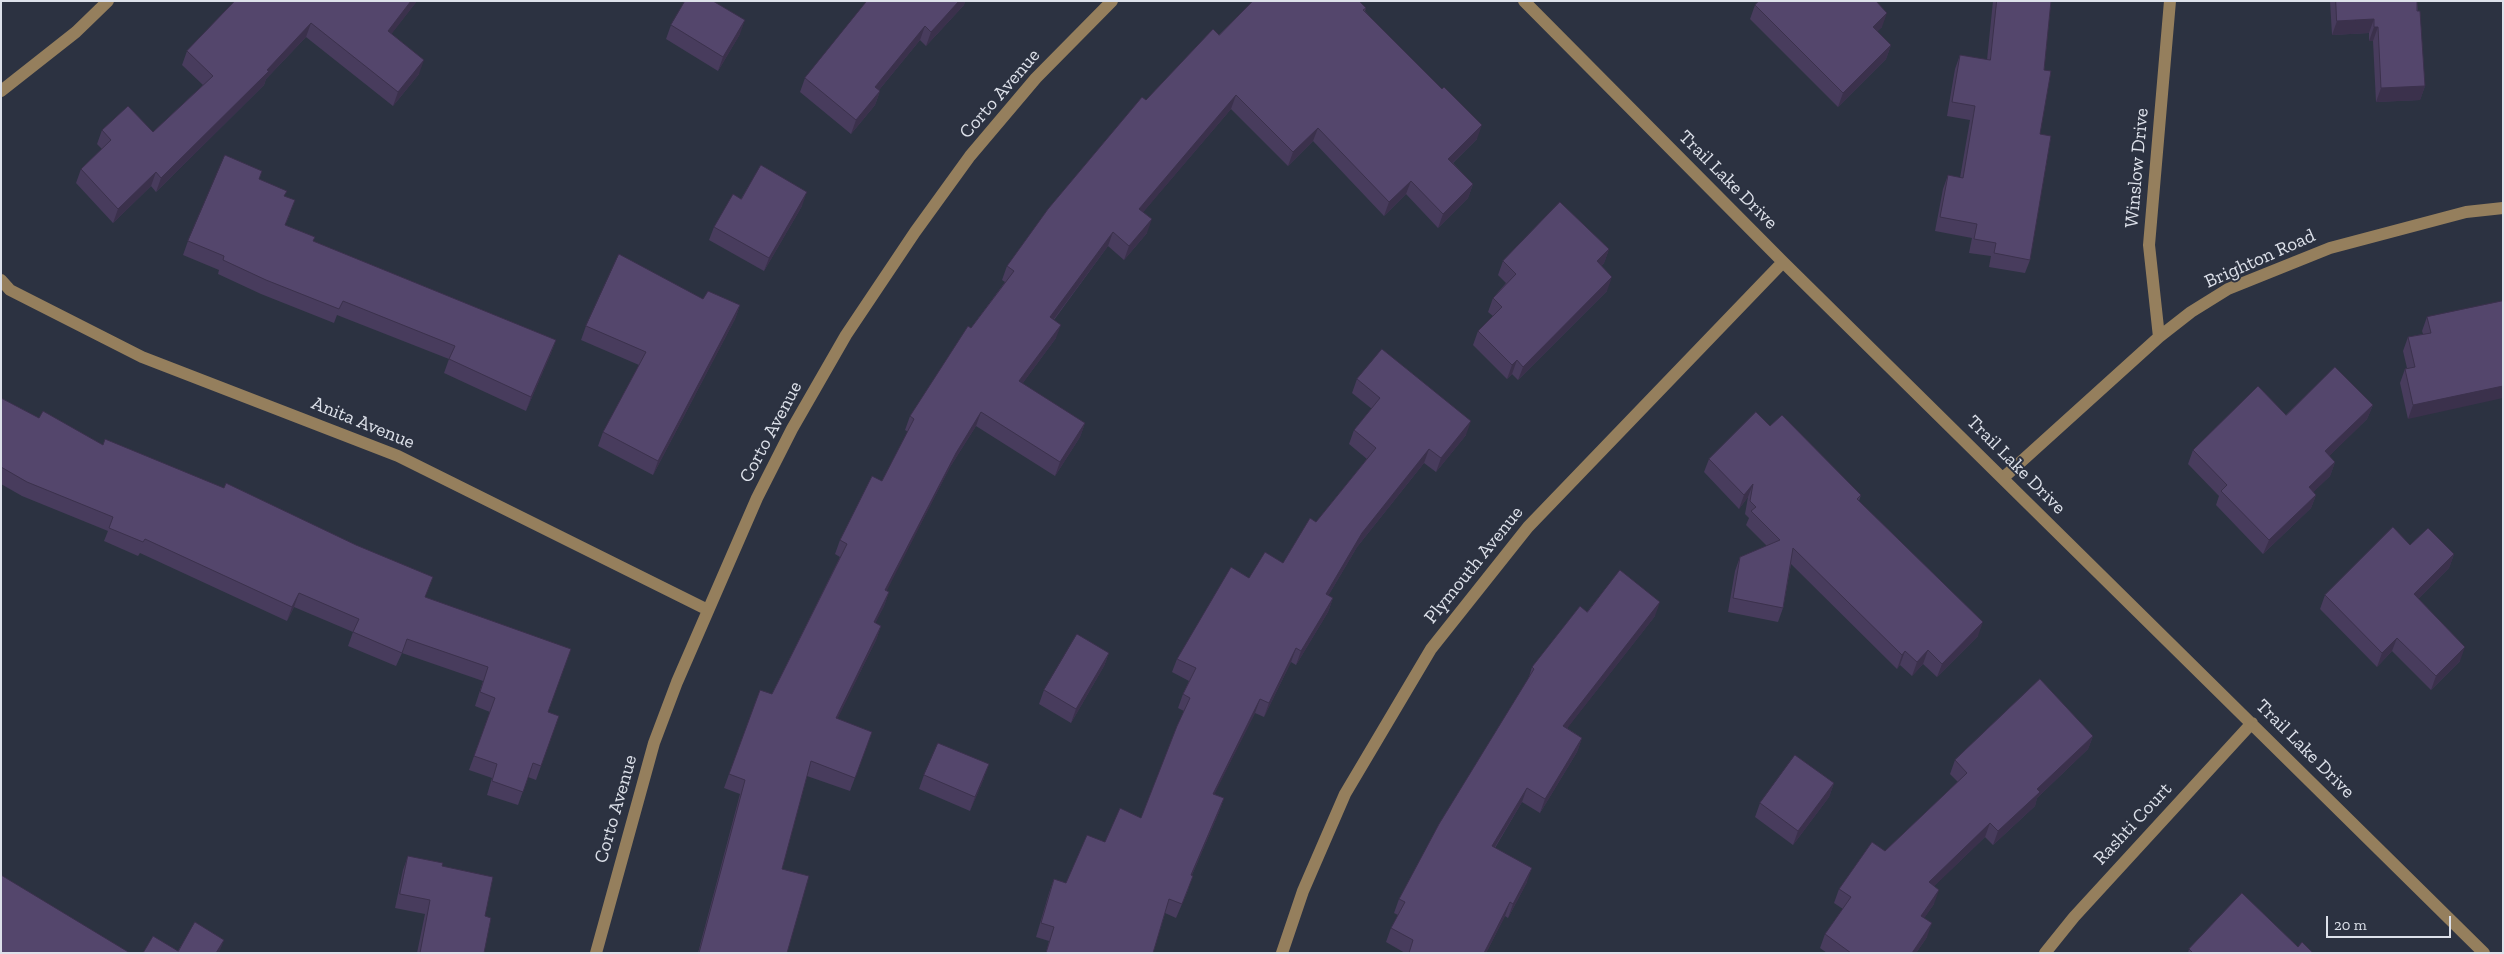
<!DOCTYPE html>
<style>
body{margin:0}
#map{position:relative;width:2504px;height:954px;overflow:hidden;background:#2c3241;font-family:"Zilla Slab",serif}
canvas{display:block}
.frame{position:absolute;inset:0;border:2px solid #dde1ea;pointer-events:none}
.scale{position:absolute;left:2326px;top:916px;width:125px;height:22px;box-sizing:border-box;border:2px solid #dde1ea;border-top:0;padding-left:6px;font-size:15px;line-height:18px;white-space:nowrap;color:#dde1ea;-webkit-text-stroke:4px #2c3241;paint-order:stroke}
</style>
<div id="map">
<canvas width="2504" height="954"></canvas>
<div class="frame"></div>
<div class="scale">20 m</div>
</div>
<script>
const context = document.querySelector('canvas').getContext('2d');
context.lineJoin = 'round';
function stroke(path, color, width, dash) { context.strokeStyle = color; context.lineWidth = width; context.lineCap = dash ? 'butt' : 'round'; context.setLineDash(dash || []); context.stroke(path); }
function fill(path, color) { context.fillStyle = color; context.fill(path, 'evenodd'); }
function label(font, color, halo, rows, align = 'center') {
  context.font = font + ' "Zilla Slab",serif'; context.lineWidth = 4; context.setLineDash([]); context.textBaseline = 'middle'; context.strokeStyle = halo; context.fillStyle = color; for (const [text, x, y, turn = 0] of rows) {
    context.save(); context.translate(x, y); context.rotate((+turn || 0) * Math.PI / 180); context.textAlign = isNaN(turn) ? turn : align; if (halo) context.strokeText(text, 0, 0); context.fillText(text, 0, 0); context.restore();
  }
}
stroke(new Path2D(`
 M 1524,1 L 1783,262 L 2484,953
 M 1,91 L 76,32 L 108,1
 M 1,280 L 10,290 L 142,357 L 398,456 L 708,610
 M 2159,337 L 2149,245 L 2170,1
 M 2003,478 L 2159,337 L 2191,312 L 2228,289 L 2330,248 L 2466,212 L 2503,208
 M 596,953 L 654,743 L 677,682 L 757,498 L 792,429 L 846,335 L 915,232 L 970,156 L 1036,78 L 1112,1
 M 1282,953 L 1303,891 L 1345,794 L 1431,649 L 1528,527 L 1783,262
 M 2045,953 L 2074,917 L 2252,723`), '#957f5d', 12);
fill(new Path2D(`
 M 235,1 L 417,1 L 391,34 L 419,74 L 393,106 L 306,37 L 266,79 L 264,85 L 156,192 L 151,186 L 113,223 L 76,183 L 81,169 L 102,149 L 97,144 L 102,130 L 153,132 L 203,85 L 182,65 L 187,51 Z
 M 867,1 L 965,1 L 964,5 L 926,46 L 920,40 L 879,90 L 880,91 L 875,105 L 851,134 L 800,92 L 805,78 Z
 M 1993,1 L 2051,1 L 2044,70 L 2030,260 L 2025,273 L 1989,267 L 1991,256 L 1969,253 L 1972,238 L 1935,231 L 1943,189 L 1948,175 L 1960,178 L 1970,120 L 1947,116 L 1955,69 L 1960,55 L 1987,60 Z
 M 2330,1 L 2417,1 L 2425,86 L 2420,100 L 2376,102 L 2373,41 L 2369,41 L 2369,33 L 2332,35 Z
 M 1755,5 L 1882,27 L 1877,31 L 1891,45 L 1886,59 L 1838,107 L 1750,19 Z
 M 1366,8 L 1365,11 L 1477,139 L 1453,163 L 1473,184 L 1468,198 L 1438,228 L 1406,194 L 1384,216 L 1313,141 L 1288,166 L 1231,109 L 1143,212 L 1147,233 L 1124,260 L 1108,246 L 1054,320 L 1056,338 L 1022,384 L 1085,423 L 1080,437 L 1055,476 L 976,426 L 950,467 L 886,591 L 889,592 L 884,606 L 875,623 L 881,626 L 876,640 L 837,719 L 872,732 L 850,791 L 807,776 L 782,869 L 787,953 L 698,953 L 740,794 L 724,788 L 729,774 L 772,694 L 840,557 L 835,554 L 840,540 L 882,481 L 908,432 L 905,430 L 910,416 L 971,328 L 1005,282 L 1002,280 L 1007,266 L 1146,100 L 1219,35 Z
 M 671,25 L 740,34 L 718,71 L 666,39 Z
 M 260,179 L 285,197 L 290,214 L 285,225 L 313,241 L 556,340 L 551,353 L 526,411 L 444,373 L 449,359 L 337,315 L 334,323 L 261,294 L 218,274 L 219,270 L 183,255 L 188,241 Z
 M 741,199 L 802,206 L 764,271 L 709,240 L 714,227 Z
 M 1609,249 L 1604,263 L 1601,266 L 1607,291 L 1518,380 L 1512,374 L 1507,379 L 1473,345 L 1478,331 L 1493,316 L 1488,312 L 1493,298 L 1506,283 L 1498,275 L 1503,261 Z
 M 703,299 L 740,305 L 735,319 L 653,475 L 598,446 L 603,432 L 639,365 L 581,340 L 586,326 Z
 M 2503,301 L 2408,419 L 2400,383 L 2405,369 L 2407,368 L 2403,351 L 2408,337 L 2423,334 L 2422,331 L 2427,317 Z
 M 1357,379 L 1466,435 L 1436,472 L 1424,463 L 1357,547 L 1328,596 L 1333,598 L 1328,612 L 1296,665 L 1291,662 L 1264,717 L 1255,713 L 1214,794 L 1224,798 L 1219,812 L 1192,875 L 1188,890 L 1176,918 L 1165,913 L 1153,953 L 1046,953 L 1049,941 L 1036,937 L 1049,893 L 1054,879 L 1066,883 L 1105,842 L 1141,818 L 1184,711 L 1178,708 L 1183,694 L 1189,681 L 1172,672 L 1177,659 L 1249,578 L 1283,563 L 1367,459 L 1349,444 L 1354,430 L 1372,409 L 1352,393 Z
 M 1,398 L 39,418 L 103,445 L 426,597 L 548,712 L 541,766 L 536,780 L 528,777 L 518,805 L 487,795 L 492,778 L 469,770 L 490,712 L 475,706 L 483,681 L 402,653 L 396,666 L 348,646 L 353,632 L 294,607 L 287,621 L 140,553 L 138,556 L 104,541 L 108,531 L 22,496 L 1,484 Z
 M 2373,405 L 2367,419 L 2329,456 L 2335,462 L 2330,476 L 2313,492 L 2316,495 L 2311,508 L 2263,554 L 2216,505 L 2219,496 L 2188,464 L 2193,450 L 2286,415 Z
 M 1770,426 L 1861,495 L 1859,501 L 1978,636 L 1937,677 L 1923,664 L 1912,676 L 1900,665 L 1897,669 L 1791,564 L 1783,608 L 1778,622 L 1728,612 L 1735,571 L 1740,557 L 1767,546 L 1746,525 L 1749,518 L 1745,514 L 1748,497 L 1739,509 L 1704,472 L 1709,459 Z
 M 2454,554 L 2449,568 L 2418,599 L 2460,661 L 2431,690 L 2392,651 L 2377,667 L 2320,609 L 2325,595 Z
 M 1587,612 L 1655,616 L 1567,728 L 1582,738 L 1577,752 L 1540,813 L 1522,802 L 1495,848 L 1527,882 L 1508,918 L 1505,916 L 1486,953 L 1405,953 L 1386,942 L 1391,928 L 1398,915 L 1394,913 L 1399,899 L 1528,680 L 1532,667 Z
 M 1109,653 L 1104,666 L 1071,723 L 1039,704 L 1044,690 Z
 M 2093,736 L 2088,749 L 2037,798 L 2035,806 L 1993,845 L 1985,837 L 1934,886 L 1934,904 L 1924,918 L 1927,937 L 1916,953 L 1827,953 L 1820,948 L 1825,934 L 1843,909 L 1834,903 L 1839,889 L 1885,851 L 1958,782 L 1950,774 L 1955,760 Z
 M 924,775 L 984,778 L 970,811 L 919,789 Z
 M 1834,783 L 1829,797 L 1793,845 L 1755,817 L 1760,803 Z
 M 408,856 L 442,866 L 485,916 L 484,953 L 417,953 L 425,914 L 395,908 L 403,870 Z
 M 2298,947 L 2313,953 L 2188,953 L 2189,949 Z`), '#483c5d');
fill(new Path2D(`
 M 411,1 L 417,1 L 383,45 L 388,31 Z
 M 959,1 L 965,1 L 964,5 L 926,46 L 931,32 Z
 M 1887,13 L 1882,27 L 1868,41 L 1873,27 Z
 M 2374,19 L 2369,33 L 2332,35 L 2337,21 Z
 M 745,20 L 740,34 L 718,71 L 723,57 Z
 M 311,23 L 306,37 L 266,79 L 264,85 L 156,192 L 161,178 L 267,70 Z
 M 925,26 L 920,40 L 870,101 L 875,87 Z
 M 2374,27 L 2378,27 L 2373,41 L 2369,41 Z
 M 1891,45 L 1886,59 L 1838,107 L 1843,93 Z
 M 424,60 L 419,74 L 393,106 L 398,92 Z
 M 2425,86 L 2420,100 L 2376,102 L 2381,88 Z
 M 880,91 L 875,105 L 851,134 L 856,120 Z
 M 1236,95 L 1231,109 L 1134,223 L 1139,209 Z
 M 1482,125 L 1477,139 L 1443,172 L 1448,159 Z
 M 1318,128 L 1313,141 L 1288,166 L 1293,152 Z
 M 156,172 L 151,186 L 113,223 L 118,209 Z
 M 1411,181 L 1406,194 L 1384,216 L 1389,202 Z
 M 1473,184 L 1468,198 L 1438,228 L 1443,214 Z
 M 807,192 L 802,206 L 764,271 L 769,258 Z
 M 1152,219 L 1147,233 L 1124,260 L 1129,246 Z
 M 1113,232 L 1108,246 L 1045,331 L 1050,317 Z
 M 1609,249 L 1604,263 L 1592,275 L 1597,261 Z
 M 1612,277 L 1607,291 L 1518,380 L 1523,367 Z
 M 740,305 L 735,319 L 653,475 L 658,461 Z
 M 1061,325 L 1056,338 L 1014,395 L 1019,381 Z
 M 556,340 L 551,353 L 526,411 L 531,397 Z
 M 1517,360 L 1512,374 L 1507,379 L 1512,365 Z
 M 2503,385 L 2503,398 L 2408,419 L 2413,405 Z
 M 2373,405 L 2367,419 L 2320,465 L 2325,451 Z
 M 981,412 L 976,426 L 950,467 L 880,604 L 885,590 L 956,453 Z
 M 1471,421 L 1466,435 L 1436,472 L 1441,458 Z
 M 1085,423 L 1080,437 L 1055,476 L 1060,462 Z
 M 1429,449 L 1424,463 L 1357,547 L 1321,608 L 1326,594 L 1362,533 Z
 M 2335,462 L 2330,476 L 2304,501 L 2309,487 Z
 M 1753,484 L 1748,497 L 1739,509 L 1744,495 Z
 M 2316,495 L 2311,508 L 2263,554 L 2269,540 Z
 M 2454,554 L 2449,568 L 2409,608 L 2414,594 Z
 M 889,592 L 884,606 L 869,636 L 874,622 Z
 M 299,593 L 294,607 L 287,621 L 292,607 Z
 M 1333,598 L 1328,612 L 1296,665 L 1301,651 Z
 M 1660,602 L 1655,616 L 1558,740 L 1563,726 Z
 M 1983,622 L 1978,636 L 1937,677 L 1942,664 Z
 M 881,626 L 876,640 L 831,732 L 836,718 Z
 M 2397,638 L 2392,651 L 2377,667 L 2382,653 Z
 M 2465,647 L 2460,661 L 2431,690 L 2436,676 Z
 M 1296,648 L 1291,662 L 1264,717 L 1269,703 Z
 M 1928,650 L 1923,664 L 1912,676 L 1917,662 Z
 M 1905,651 L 1900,665 L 1897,669 L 1902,655 Z
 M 1109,653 L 1104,666 L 1071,723 L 1076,709 Z
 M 1260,699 L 1255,713 L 1208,807 L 1213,794 Z
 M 2093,736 L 2088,749 L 2037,798 L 2035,806 L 1993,845 L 1998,831 L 2037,789 Z
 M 1582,738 L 1577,752 L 1540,813 L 1545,799 Z
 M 989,764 L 984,778 L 970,811 L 975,797 Z
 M 1834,783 L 1829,797 L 1793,845 L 1798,831 Z
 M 1527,788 L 1522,802 L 1487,860 L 1492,846 Z
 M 1224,798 L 1219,812 L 1186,888 L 1191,875 Z
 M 1990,823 L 1985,837 L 1924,896 L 1929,882 Z
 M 1532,868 L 1527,882 L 1508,918 L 1513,904 Z
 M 1939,890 L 1934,904 L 1916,930 L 1921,916 Z
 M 1510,902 L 1505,916 L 1486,953 L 1484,953 Z
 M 1932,923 L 1927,937 L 1916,953 L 1912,953 Z
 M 224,940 L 219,953 L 216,953 Z`), '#3b314c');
const building = new Path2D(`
 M 235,1 L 411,1 L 388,31 L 424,60 L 398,92 L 311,23 L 267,70 L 269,71 L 161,178 L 156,172 L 118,209 L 81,169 L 111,140 L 102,130 L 128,106 L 153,132 L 213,76 L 187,51 Z
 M 685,1 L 713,1 L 745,20 L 723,57 L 671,25 Z
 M 867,1 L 959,1 L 931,32 L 925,26 L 875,87 L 880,91 L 856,120 L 805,78 Z
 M 1253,1 L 1359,1 L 1366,8 L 1363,10 L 1442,89 L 1444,87 L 1482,125 L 1448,159 L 1473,184 L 1443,214 L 1411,181 L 1389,202 L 1318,128 L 1293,152 L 1236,95 L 1139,209 L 1152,219 L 1129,246 L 1113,232 L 1050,317 L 1061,325 L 1019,381 L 1085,423 L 1060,462 L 981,412 L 956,453 L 885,590 L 889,592 L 874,622 L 881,626 L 836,718 L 872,732 L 855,778 L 811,761 L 782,869 L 809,876 L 787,953 L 699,953 L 745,780 L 729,774 L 760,690 L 772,694 L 847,544 L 840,540 L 872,476 L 882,481 L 914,419 L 910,416 L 968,326 L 971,328 L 1014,271 L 1007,266 L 1048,209 L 1142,97 L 1146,100 L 1213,29 L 1219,35 Z
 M 1759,1 L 1876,1 L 1887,13 L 1873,27 L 1891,45 L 1843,93 L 1755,5 Z
 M 1997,1 L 2051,1 L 2044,70 L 2051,71 L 2040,134 L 2051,136 L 2030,260 L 1994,253 L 1996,243 L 1974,239 L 1977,224 L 1940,217 L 1948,175 L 1963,178 L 1975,106 L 1952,102 L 1960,55 L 1990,60 Z
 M 2336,1 L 2417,1 L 2417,11 L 2420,11 L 2425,86 L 2381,88 L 2378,27 L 2374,27 L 2374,19 L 2337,21 Z
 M 225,155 L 262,171 L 259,179 L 287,191 L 284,196 L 295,200 L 285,225 L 315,237 L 313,241 L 556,340 L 531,397 L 449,359 L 455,346 L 343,301 L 339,309 L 266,280 L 223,260 L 224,256 L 188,241 Z
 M 761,165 L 807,192 L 769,258 L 714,227 L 733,194 L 741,199 Z
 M 1560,202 L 1609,249 L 1597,261 L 1612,277 L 1523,367 L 1517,360 L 1512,365 L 1478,331 L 1502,307 L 1493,298 L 1516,274 L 1503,261 Z
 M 619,254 L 703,299 L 708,291 L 740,305 L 658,461 L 603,432 L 646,352 L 586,326 Z
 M 2503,301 L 2503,386 L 2413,405 L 2405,369 L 2415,367 L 2408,337 L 2431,333 L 2427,317 Z
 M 1382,349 L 1471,421 L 1441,458 L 1429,449 L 1362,533 L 1326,594 L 1333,598 L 1301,651 L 1296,648 L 1269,703 L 1260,699 L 1213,794 L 1224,798 L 1191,875 L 1193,876 L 1182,904 L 1169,899 L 1153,953 L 1046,953 L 1054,927 L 1041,923 L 1054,879 L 1066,883 L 1087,835 L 1105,842 L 1120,808 L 1141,818 L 1177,726 L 1190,698 L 1183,694 L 1196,668 L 1177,659 L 1231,567 L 1249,578 L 1265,552 L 1283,563 L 1310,518 L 1316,522 L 1376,448 L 1354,430 L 1380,398 L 1357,379 Z
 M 2335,367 L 2373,405 L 2325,451 L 2335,462 L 2309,487 L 2316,495 L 2269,540 L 2221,491 L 2227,485 L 2193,450 L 2258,386 L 2286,415 Z
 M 1,398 L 39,418 L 43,411 L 103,445 L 105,439 L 224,488 L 226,483 L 356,545 L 433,577 L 425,597 L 571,649 L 548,712 L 559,716 L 541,766 L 533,763 L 523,792 L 492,781 L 497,764 L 474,756 L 495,698 L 480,692 L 488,667 L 407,639 L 402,653 L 353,632 L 359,619 L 299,593 L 292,607 L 145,539 L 143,542 L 109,528 L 113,517 L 27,482 L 1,467 Z
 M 1756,412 L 1770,426 L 1782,415 L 1861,495 L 1857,499 L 1983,622 L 1942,664 L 1928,650 L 1917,662 L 1905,651 L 1902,655 L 1793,548 L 1783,608 L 1733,598 L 1740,557 L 1780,540 L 1751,511 L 1756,507 L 1750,501 L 1753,484 L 1744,495 L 1709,459 Z
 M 2393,527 L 2410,545 L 2428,528 L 2454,554 L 2414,594 L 2465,647 L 2436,676 L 2397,638 L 2382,653 L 2325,595 Z
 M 1620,570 L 1660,602 L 1563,726 L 1582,738 L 1545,799 L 1527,788 L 1492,846 L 1532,868 L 1513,904 L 1510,902 L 1484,953 L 1409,953 L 1413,940 L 1391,928 L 1405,902 L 1399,899 L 1439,824 L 1534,669 L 1532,667 L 1580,606 L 1587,612 Z
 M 1077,634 L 1109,653 L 1076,709 L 1044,690 Z
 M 2040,679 L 2093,736 L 2037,789 L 2040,792 L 1998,831 L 1990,823 L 1929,882 L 1939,890 L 1921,916 L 1932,923 L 1912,953 L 1851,953 L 1825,934 L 1851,897 L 1839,889 L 1872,842 L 1885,851 L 1967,773 L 1955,760 Z
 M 938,743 L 989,764 L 975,797 L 924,775 Z
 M 1795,755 L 1834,783 L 1798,831 L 1760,803 Z
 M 408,856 L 443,863 L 442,866 L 493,877 L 485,916 L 491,918 L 484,953 L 420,953 L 430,900 L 400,894 Z
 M 1,875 L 130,953 L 1,953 Z
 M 2242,893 L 2298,947 L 2302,942 L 2313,953 L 2193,953 L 2189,949 Z
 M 195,922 L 224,940 L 216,953 L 143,953 L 153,936 L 178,951 Z`);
fill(building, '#54466c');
stroke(building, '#3b314c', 1);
label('19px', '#dde1ea', '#2c3241', [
 ["Corto Avenue",1000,94,-49],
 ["Winslow Drive",2137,168,-85],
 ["Trail Lake Drive",1728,180,45],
 ["Brighton Road",2260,259,-24],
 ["Anita Avenue",363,423,22],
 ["Corto Avenue",771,432,-62],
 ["Trail Lake Drive",2016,465,45],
 ["Plymouth Avenue",1474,565,-51],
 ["Trail Lake Drive",2305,749,45],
 ["Corto Avenue",616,809,-74],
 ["Rashti Court",2133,824,-47]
]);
</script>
